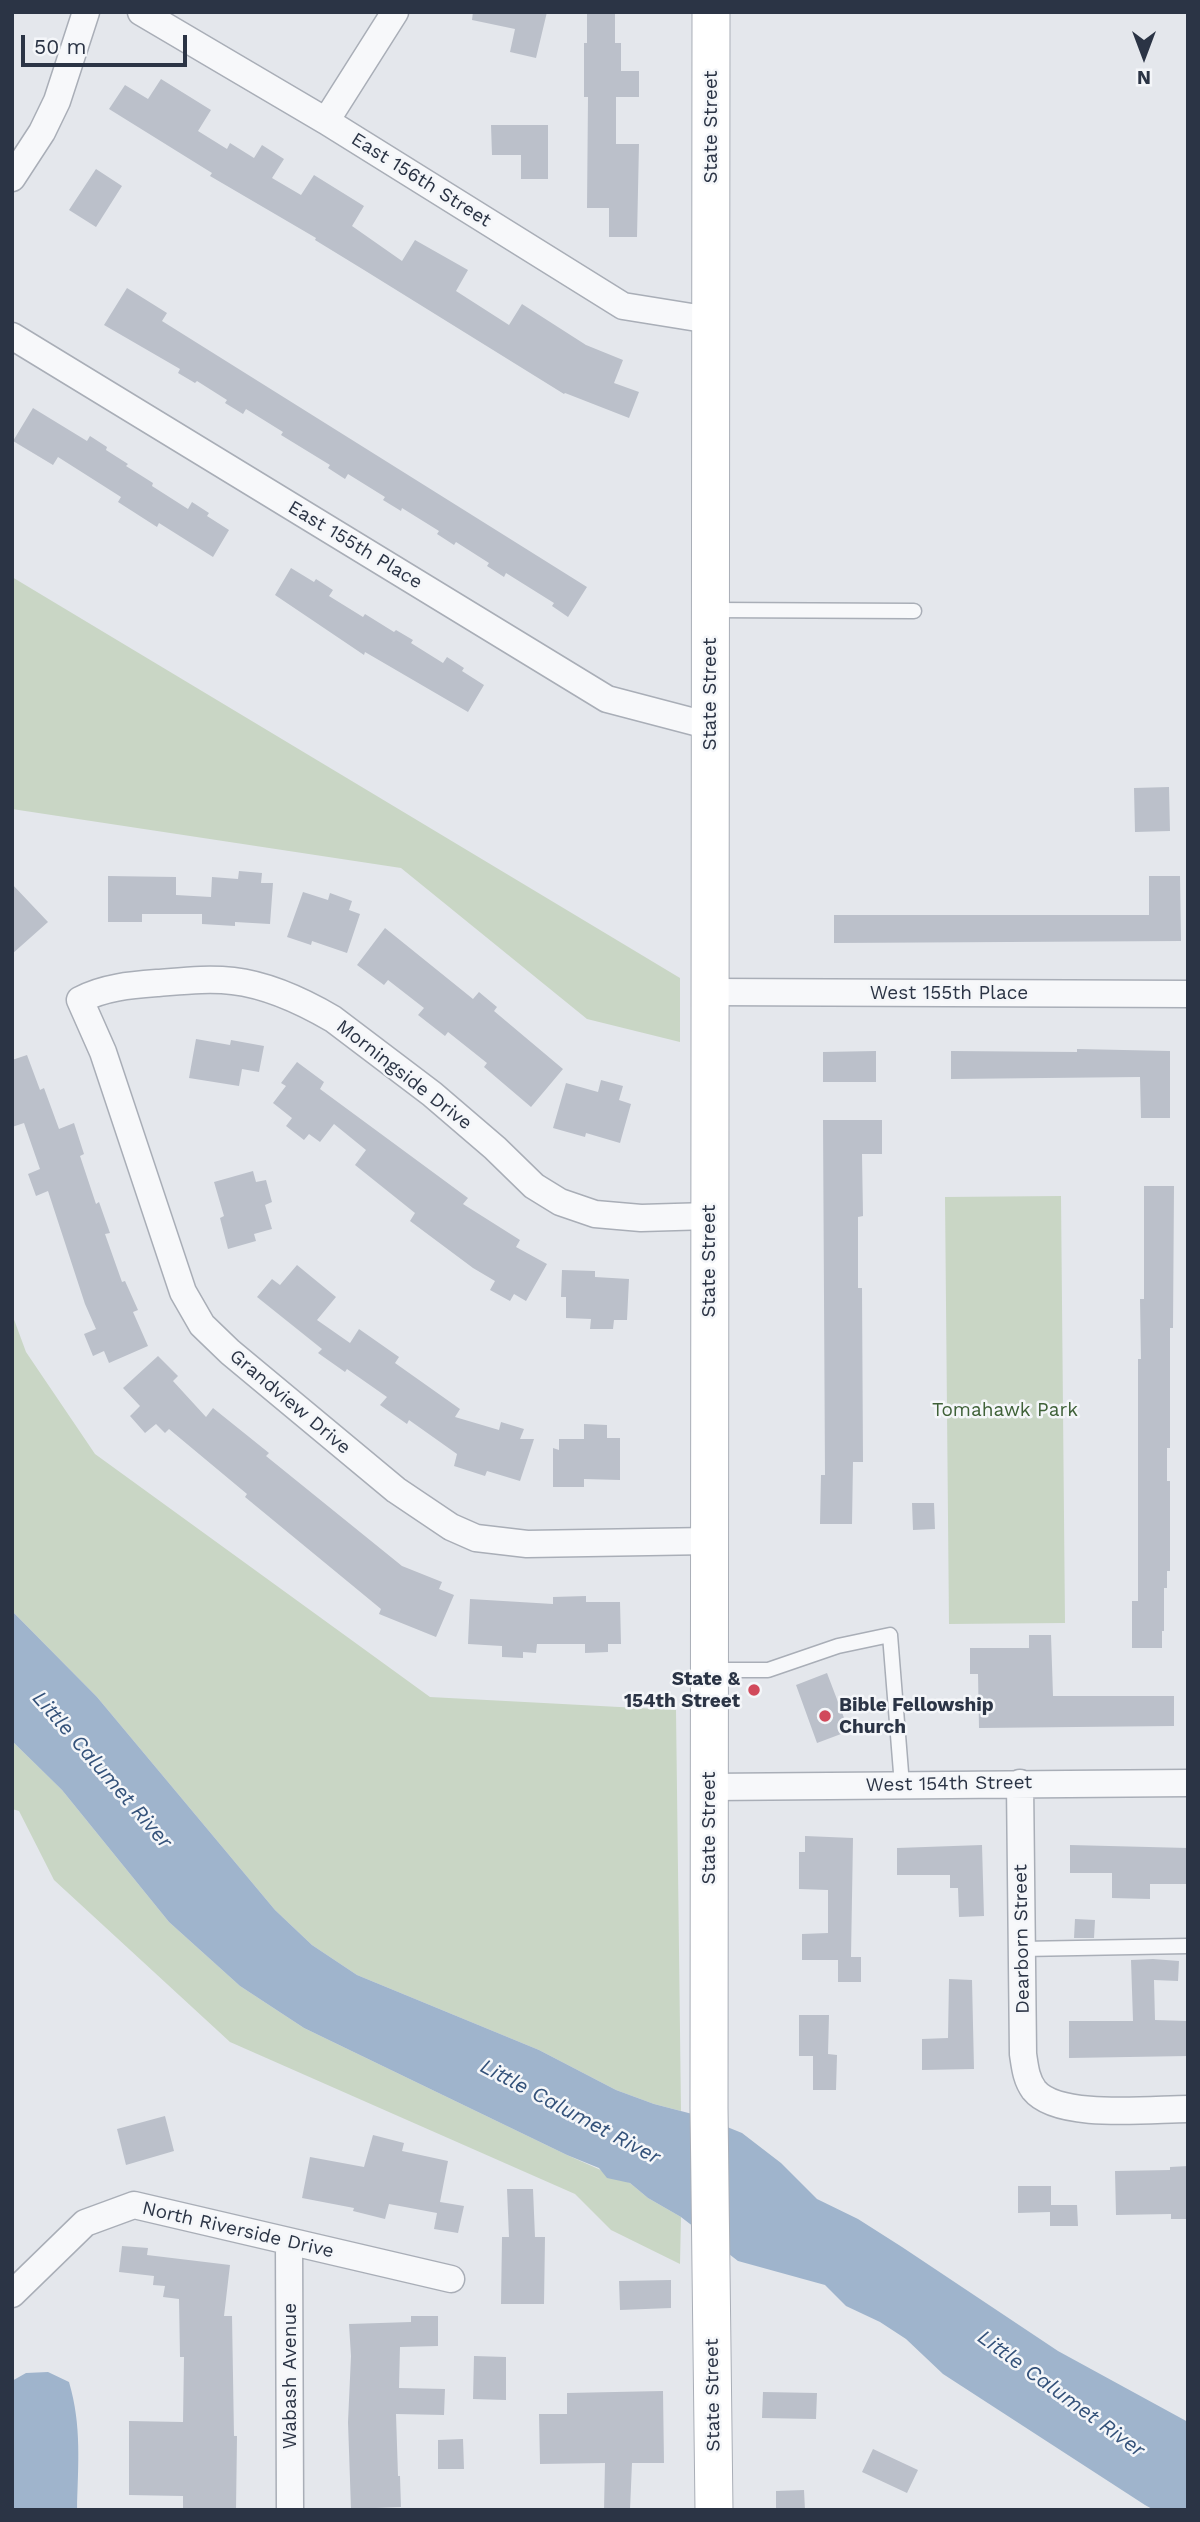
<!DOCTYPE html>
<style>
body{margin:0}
#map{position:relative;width:1200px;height:2522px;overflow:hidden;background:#e4e7ec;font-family:"Work Sans",sans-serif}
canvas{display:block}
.frame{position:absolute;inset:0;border:14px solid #2b3445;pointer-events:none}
.north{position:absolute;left:1109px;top:21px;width:70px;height:70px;-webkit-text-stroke:5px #f4f6f9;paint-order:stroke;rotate:180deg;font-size:19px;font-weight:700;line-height:28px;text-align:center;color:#2b3445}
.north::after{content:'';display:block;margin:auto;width:24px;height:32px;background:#2b3445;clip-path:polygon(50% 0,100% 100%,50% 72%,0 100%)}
.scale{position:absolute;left:21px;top:35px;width:166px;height:32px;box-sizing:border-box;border:4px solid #2b3445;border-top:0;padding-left:9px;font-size:21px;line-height:24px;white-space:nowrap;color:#2b3445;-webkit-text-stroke:5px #f4f6f9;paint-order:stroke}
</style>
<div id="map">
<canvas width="1200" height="2522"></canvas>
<div class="frame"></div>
<div class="north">N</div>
<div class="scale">50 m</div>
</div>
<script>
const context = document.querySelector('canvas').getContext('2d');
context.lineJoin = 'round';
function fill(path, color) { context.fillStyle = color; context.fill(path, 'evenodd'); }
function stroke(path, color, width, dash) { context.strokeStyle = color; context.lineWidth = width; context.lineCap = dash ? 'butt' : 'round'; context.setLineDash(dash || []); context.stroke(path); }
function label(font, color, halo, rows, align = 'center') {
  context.font = font + ' "Work Sans",sans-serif'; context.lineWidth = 5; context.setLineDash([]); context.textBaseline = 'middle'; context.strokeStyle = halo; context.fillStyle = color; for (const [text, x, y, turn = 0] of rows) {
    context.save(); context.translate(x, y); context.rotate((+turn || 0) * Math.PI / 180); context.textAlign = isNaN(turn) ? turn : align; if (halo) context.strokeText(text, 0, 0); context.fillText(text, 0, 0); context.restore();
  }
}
fill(new Path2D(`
 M 12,577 L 680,978 L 680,1042 L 587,1019 L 401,868 L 12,809 Z
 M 1061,1196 L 1065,1623 L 949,1624 L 945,1197 Z
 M 12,1314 L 26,1352 L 95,1454 L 430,1697 L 676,1710 L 681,2111 L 654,2104 L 616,2090 L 539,2050 L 357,1975 L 312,1945 L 275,1910 L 97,1697 L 12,1611 Z
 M 12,1741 L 62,1790 L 169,1922 L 240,1986 L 304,2028 L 567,2155 L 630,2183 L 648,2198 L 681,2217 L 680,2264 L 611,2230 L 575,2194 L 230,2042 L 54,1880 L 19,1811 L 12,1809 Z`), '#c9d6c5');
fill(new Path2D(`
 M 12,1611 L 97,1697 L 275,1910 L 312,1945 L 357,1975 L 539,2050 L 616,2090 L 654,2104 L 700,2116 L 742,2133 L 781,2163 L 817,2199 L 858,2219 L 902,2247 L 1058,2351 L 1188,2422 L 1188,2510 L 1154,2510 L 1145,2505 L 943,2374 L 906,2339 L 880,2322 L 846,2306 L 825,2285 L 738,2261 L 681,2217 L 648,2198 L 630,2183 L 607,2178 L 599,2168 L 567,2155 L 304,2028 L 240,1986 L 169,1922 L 62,1790 L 12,1741 Z
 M 48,2372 L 69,2382 C 82,2426 78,2465 77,2510 L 12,2510 L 12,2381 L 26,2373 Z`), '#9fb4cc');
fill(new Path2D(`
 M 473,12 L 547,12 L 536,58 L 510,52 L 515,29 L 472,20 Z
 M 587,12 L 615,12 L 615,43 L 621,43 L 621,71 L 639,71 L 639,97 L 616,97 L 616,144 L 639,144 L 637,237 L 609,237 L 609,208 L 587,208 L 588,97 L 584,97 L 584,43 L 587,43 Z
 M 161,79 L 211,110 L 198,131 L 227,149 L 230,143 L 254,158 L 262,145 L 284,159 L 272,178 L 301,195 L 314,175 L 364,206 L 352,226 L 402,261 L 415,240 L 468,270 L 456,291 L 509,325 L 522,304 L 586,345 L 623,360 L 614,383 L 639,392 L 629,418 L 565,393 L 564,394 L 364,270 L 315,240 L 316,238 L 210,176 L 212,173 L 109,109 L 125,85 L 148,99 Z
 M 491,125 L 548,125 L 548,179 L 521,179 L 521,155 L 492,155 Z
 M 96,169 L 122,186 L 96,227 L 69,210 Z
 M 127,288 L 167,313 L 162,321 L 587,587 L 568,617 L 552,606 L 554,603 L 506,573 L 504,577 L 487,566 L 489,563 L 456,542 L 454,545 L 437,534 L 439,531 L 402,508 L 401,511 L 383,500 L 385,497 L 348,474 L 345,479 L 328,468 L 330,465 L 281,435 L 283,432 L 246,409 L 243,414 L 225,403 L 227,400 L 197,381 L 195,383 L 178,373 L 180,369 L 104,325 Z
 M 33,408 L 87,441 L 90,436 L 107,447 L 106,450 L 128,464 L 126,466 L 153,483 L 152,486 L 188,509 L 192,502 L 209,513 L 207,516 L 229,530 L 213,557 L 159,523 L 157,527 L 118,502 L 121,497 L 58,457 L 53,465 L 13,441 Z
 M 291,568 L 314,582 L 316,579 L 333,590 L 329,596 L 363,617 L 365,614 L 394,632 L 396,630 L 413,640 L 411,643 L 443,663 L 447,657 L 464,668 L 462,671 L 484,685 L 468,712 L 365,652 L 364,655 L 275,595 Z
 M 1169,787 L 1170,831 L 1135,832 L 1134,788 Z
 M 239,871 L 262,873 L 261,883 L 273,883 L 270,924 L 235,922 L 235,926 L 202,924 L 202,914 L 142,914 L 142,922 L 108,922 L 108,876 L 176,877 L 176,895 L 211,897 L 212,877 L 238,879 Z
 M 1149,876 L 1180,876 L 1181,941 L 834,943 L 834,915 L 1149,915 Z
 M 12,884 L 48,922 L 12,954 Z
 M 303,892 L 328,900 L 330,893 L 352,901 L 349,910 L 360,914 L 347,953 L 312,941 L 311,945 L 287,937 Z
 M 385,928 L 473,999 L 479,992 L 497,1007 L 494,1011 L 563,1069 L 531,1107 L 484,1067 L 487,1063 L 448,1032 L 445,1036 L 418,1015 L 424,1008 L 388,980 L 384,985 L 357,965 Z
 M 196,1039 L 230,1045 L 231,1040 L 264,1046 L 259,1072 L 242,1069 L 239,1086 L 189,1078 Z
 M 1077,1049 L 1170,1051 L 1170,1118 L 1141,1118 L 1140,1077 L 951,1079 L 951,1051 L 1077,1052 Z
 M 876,1051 L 876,1082 L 823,1082 L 823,1052 Z
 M 27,1055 L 40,1090 L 44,1088 L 59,1129 L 74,1123 L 84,1154 L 80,1156 L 96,1204 L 99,1202 L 110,1233 L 105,1234 L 122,1282 L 125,1281 L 138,1310 L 133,1312 L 148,1346 L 109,1363 L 104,1351 L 93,1356 L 84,1334 L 96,1329 L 85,1304 L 48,1191 L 36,1196 L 28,1174 L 40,1169 L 24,1123 L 12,1127 L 12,1060 Z
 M 297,1062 L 324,1082 L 320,1089 L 468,1198 L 463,1204 L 520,1240 L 516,1247 L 547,1264 L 526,1301 L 514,1294 L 510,1301 L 490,1290 L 495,1281 L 473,1268 L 410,1221 L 415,1213 L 355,1165 L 366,1150 L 334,1124 L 320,1142 L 309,1134 L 304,1140 L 286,1126 L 292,1118 L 273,1103 L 286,1086 L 281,1083 Z
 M 601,1080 L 623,1086 L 619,1100 L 631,1104 L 620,1143 L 586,1133 L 585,1137 L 553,1128 L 566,1083 L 598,1092 Z
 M 823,1120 L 882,1120 L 882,1154 L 862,1154 L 863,1216 L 858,1217 L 858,1288 L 862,1288 L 863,1462 L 853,1462 L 852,1524 L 820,1524 L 821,1475 L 825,1475 Z
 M 253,1171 L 256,1182 L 266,1180 L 272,1202 L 265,1205 L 272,1229 L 254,1234 L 256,1241 L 228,1249 L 220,1218 L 224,1216 L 214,1182 Z
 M 1144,1186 L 1174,1186 L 1173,1328 L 1170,1328 L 1170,1448 L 1167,1448 L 1167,1481 L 1170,1481 L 1170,1571 L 1167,1571 L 1167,1588 L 1164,1588 L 1164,1631 L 1162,1631 L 1162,1648 L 1132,1648 L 1132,1601 L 1138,1601 L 1138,1359 L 1141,1359 L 1140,1299 L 1144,1299 Z
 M 297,1265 L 336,1297 L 317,1320 L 350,1343 L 359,1329 L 399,1357 L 395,1363 L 460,1409 L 455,1417 L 499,1430 L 501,1422 L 524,1429 L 520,1439 L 534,1439 L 520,1481 L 487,1471 L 485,1476 L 454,1466 L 457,1454 L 409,1420 L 407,1424 L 380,1405 L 387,1397 L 347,1369 L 345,1372 L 318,1353 L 322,1349 L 257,1297 L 272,1279 L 280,1285 Z
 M 562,1270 L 595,1271 L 595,1277 L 629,1279 L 627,1320 L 614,1320 L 613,1329 L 590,1329 L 591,1319 L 566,1318 L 566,1297 L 561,1297 Z
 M 158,1356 L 178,1376 L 173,1381 L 206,1417 L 213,1408 L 269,1453 L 266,1456 L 402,1566 L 442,1582 L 439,1589 L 454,1595 L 436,1637 L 379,1614 L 381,1609 L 245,1497 L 247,1494 L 169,1429 L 165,1433 L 156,1424 L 145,1433 L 130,1416 L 140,1406 L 123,1388 Z
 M 584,1424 L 607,1425 L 607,1438 L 620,1438 L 620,1480 L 584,1479 L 584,1487 L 553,1487 L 553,1448 L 559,1450 L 559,1439 L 584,1439 Z
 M 912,1503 L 934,1503 L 935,1529 L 913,1530 Z
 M 586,1596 L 586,1602 L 620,1602 L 621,1644 L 608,1644 L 608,1652 L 585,1653 L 585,1644 L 537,1644 L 536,1653 L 523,1652 L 523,1658 L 502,1657 L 502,1646 L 468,1644 L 470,1599 L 553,1604 L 553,1597 Z
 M 1029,1635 L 1051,1635 L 1053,1696 L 1174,1696 L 1174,1726 L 979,1728 L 978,1674 L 970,1674 L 970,1648 L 1029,1648 Z
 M 827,1673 L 849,1731 L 817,1743 L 796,1685 Z
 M 805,1836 L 853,1838 L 851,1957 L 861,1957 L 861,1982 L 838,1982 L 838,1960 L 802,1960 L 802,1934 L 828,1933 L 828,1890 L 799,1889 L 799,1852 L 805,1852 Z
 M 982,1845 L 984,1916 L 959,1917 L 958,1888 L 950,1888 L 950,1875 L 897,1875 L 897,1848 Z
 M 1070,1845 L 1188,1848 L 1188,1884 L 1150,1884 L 1150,1899 L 1112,1898 L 1112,1873 L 1070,1873 Z
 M 1075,1919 L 1095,1920 L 1094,1938 L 1074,1938 Z
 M 1153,1959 L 1179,1961 L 1178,1981 L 1154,1980 L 1155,2020 L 1188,2021 L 1188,2056 L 1069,2058 L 1069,2021 L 1133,2021 L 1131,1960 Z
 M 949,1979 L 972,1980 L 974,2069 L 922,2070 L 922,2039 L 948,2038 Z
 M 799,2015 L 829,2015 L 828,2054 L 837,2055 L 836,2090 L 813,2090 L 813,2056 L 799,2056 Z
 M 165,2116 L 174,2151 L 126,2165 L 117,2129 Z
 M 373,2135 L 404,2143 L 402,2151 L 448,2161 L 440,2202 L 464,2206 L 458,2233 L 434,2229 L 437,2213 L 389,2204 L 385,2219 L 353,2211 L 354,2208 L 302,2198 L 310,2157 L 364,2167 Z
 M 1188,2166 L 1188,2219 L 1171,2219 L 1171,2214 L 1116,2215 L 1115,2171 L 1170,2170 L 1170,2167 Z
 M 1018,2186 L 1051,2186 L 1051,2205 L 1077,2205 L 1078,2226 L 1050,2226 L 1050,2212 L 1018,2213 Z
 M 507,2189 L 533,2189 L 535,2237 L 545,2237 L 544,2304 L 501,2304 L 502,2237 L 509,2237 Z
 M 122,2246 L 148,2248 L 147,2255 L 230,2265 L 224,2316 L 232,2316 L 234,2436 L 237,2436 L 236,2510 L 183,2510 L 183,2496 L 129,2495 L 129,2421 L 183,2422 L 184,2357 L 180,2357 L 179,2299 L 163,2297 L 165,2286 L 153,2285 L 154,2276 L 119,2272 Z
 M 671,2280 L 671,2308 L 620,2310 L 619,2281 Z
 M 411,2316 L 438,2316 L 438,2346 L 400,2347 L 399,2388 L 445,2389 L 444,2415 L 396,2414 L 398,2476 L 400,2476 L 401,2507 L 351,2509 L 348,2422 L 351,2356 L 349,2324 L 411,2322 Z
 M 474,2356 L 506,2357 L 506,2400 L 473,2399 Z
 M 663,2391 L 664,2463 L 632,2463 L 630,2510 L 604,2510 L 605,2463 L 540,2464 L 539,2414 L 567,2414 L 567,2393 Z
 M 763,2392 L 817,2393 L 816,2419 L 762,2418 Z
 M 463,2439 L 464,2469 L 438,2469 L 438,2440 Z
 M 873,2449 L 918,2470 L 907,2493 L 862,2472 Z
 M 804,2490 L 805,2510 L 776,2510 L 776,2491 Z`), '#bbc0ca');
const service = new Path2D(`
 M 711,610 L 914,611
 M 711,1670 L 768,1670 L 838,1646 L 890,1635 L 902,1785
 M 1022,1949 L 1188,1946`);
const minor = new Path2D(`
 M 141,12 L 326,121 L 623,306 L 710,320
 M 326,121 L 395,12
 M 12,178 L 42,132 L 57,101 L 86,12
 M 12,336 L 607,699 L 710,726
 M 710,992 L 1188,994
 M 709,1541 L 527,1544 L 476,1538 L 451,1527 L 396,1490 L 230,1352 L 202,1325 L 183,1292 L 103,1052 L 80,1000 C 104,987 132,985 158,983 C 183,981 208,978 233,981 C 268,985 304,1002 333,1019 L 432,1094 L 495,1148 L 534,1186 L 560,1202 L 595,1214 L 641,1218 L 709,1216
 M 1020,1783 L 1023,2054 C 1025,2067 1026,2079 1034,2090 C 1058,2120 1151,2109 1188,2109
 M 710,1787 L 1188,1783
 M 289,2242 L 290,2510
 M 12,2294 L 85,2223 L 134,2205 L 451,2279`);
const secondary = new Path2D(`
 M 711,12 L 709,2107 L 714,2510`);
stroke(service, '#a9aeb7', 17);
stroke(minor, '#a9aeb7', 29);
stroke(secondary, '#a9aeb7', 39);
stroke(service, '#f7f8fa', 14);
stroke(minor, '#f7f8fa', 26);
stroke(secondary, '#fff', 37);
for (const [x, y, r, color] of [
 [754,1690,7,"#d1495b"],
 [825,1716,7,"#d1495b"]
]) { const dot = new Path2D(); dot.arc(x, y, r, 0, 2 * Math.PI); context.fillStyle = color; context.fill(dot); stroke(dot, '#f4f6f9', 2.5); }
label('19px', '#2b3445', '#f4f6f9', [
 ["State Street",711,127,-90],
 ["East 156th Street",421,180,32],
 ["East 155th Place",355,545,31],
 ["State Street",710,694,-90],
 ["West 155th Place",949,993],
 ["Morningside Drive",404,1075,38],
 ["State Street",709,1261,-90],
 ["Grandview Drive",290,1402,40],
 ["West 154th Street",949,1784,-1],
 ["State Street",709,1828,-90],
 ["Dearborn Street",1022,1939,-91],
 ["North Riverside Drive",238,2230,13],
 ["Wabash Avenue",290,2376,-90],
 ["State Street",713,2395,-91]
]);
label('19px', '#3f6138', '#f4f6f9', [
 ["Tomahawk Park",1005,1410]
]);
label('bold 19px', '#2b3445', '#f4f6f9', [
 ["State &",740,1679],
 ["154th Street",740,1701],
 ["Bible Fellowship",839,1705,"left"],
 ["Church",839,1727,"left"]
], 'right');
label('italic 21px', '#34527a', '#f4f6f9', [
 ["Little Calumet River",102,1770,49],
 ["Little Calumet River",570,2112,28],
 ["Little Calumet River",1061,2394,36]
]);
</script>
